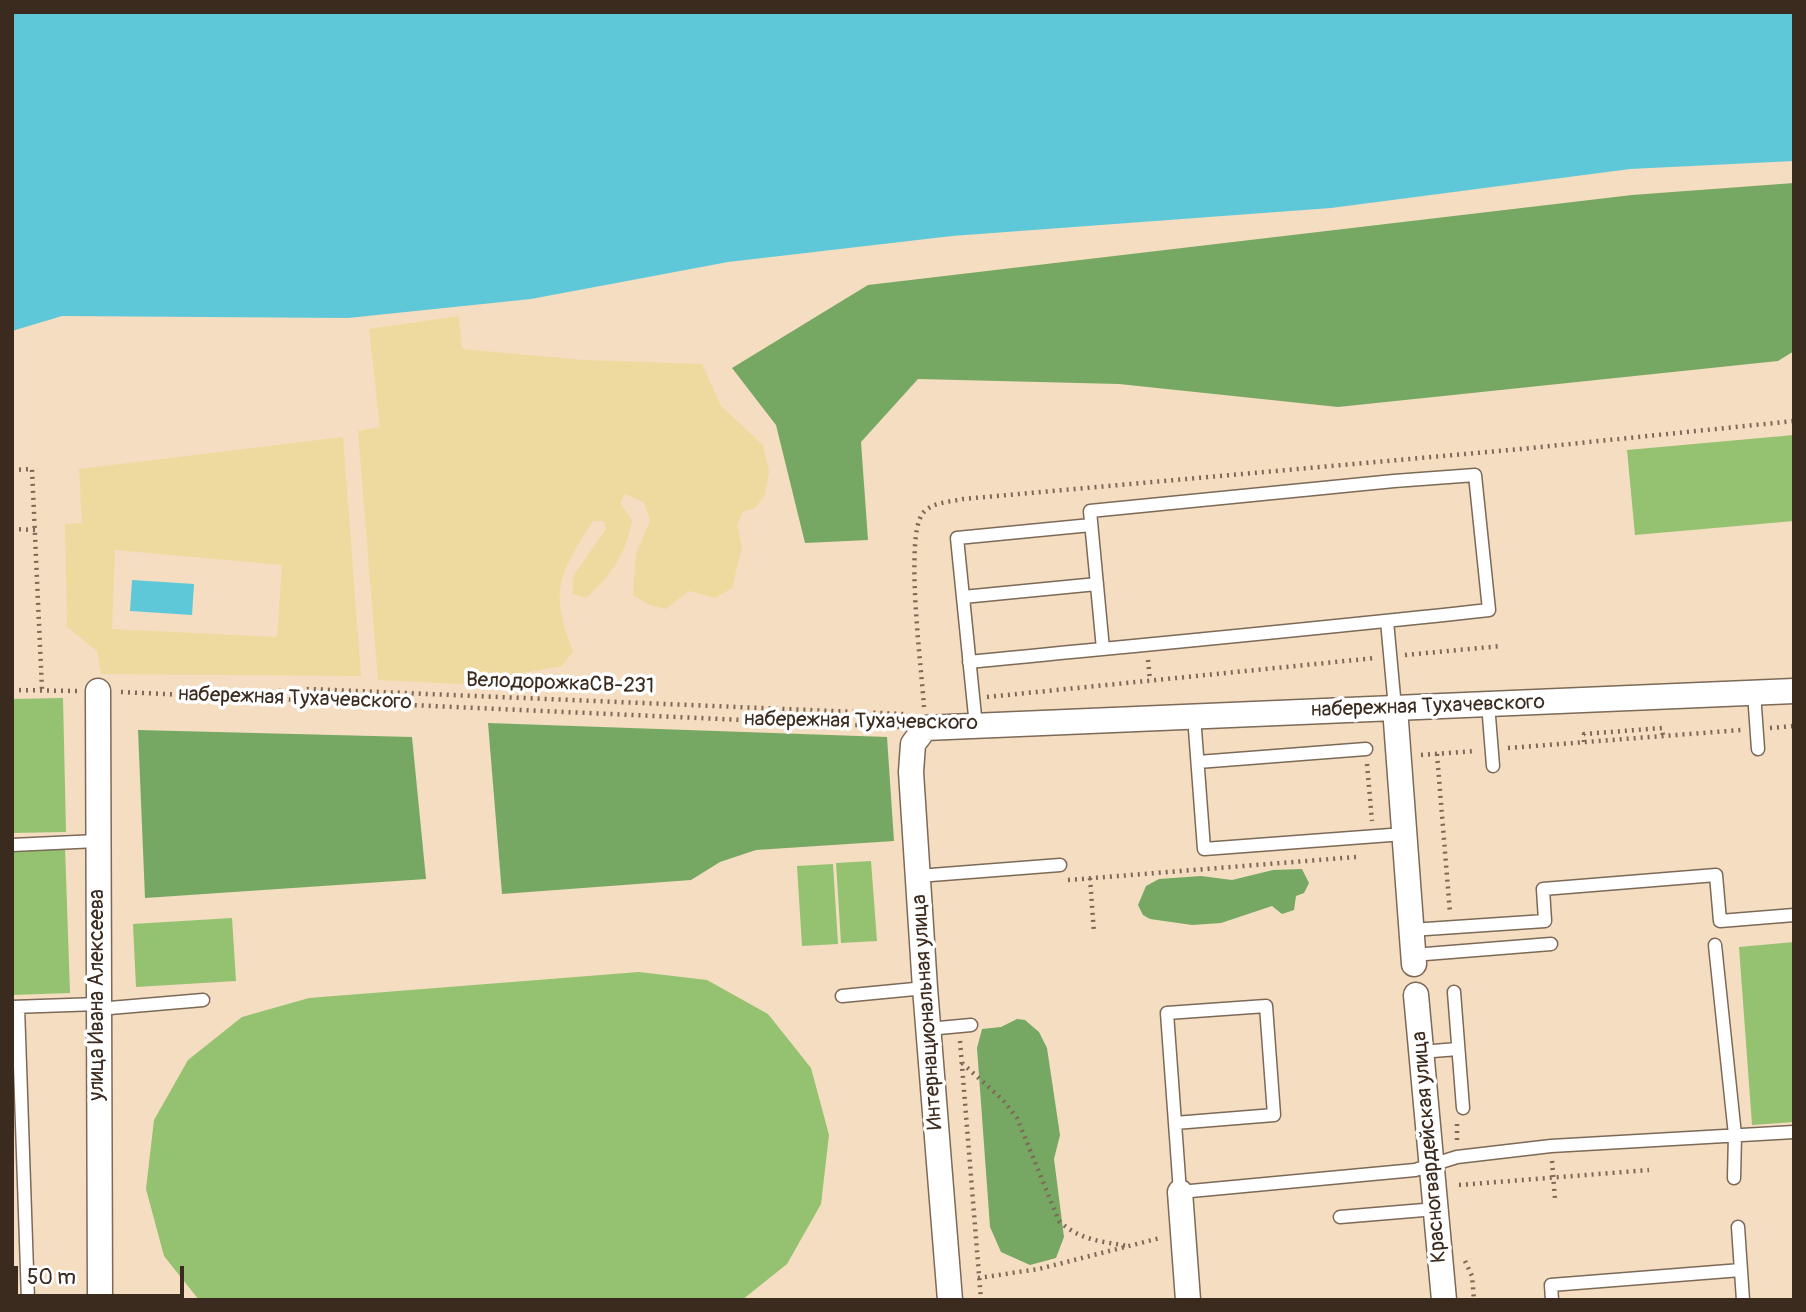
<!DOCTYPE html>
<meta charset="utf-8">
<style>
body{margin:0}
#map{position:relative;width:1806px;height:1312px;overflow:hidden;background:#f4ddc0;font-family:Pangolin,sans-serif}
canvas{display:block}
.frame{position:absolute;inset:0;border:14px solid #3b2a1e;pointer-events:none}
.scale{position:absolute;left:14px;top:1266px;width:170px;height:32px;box-sizing:border-box;border:4px solid #3b2a1e;border-top:0;padding-left:9px;font-size:21px;line-height:24px;white-space:nowrap;color:#3b2a1e;-webkit-text-stroke:5px #fff;paint-order:stroke}
</style>
<div id="map">
<canvas width="1806" height="1312"></canvas>
<div class="frame"></div>
<div class="scale">50 m</div>
</div>
<script>
const context = document.querySelector('canvas').getContext('2d');
context.lineJoin = 'round';
function fill(path, color) { context.fillStyle = color; context.fill(path, 'evenodd'); }
function stroke(path, color, width, dash) { context.strokeStyle = color; context.lineWidth = width; context.lineCap = dash ? 'butt' : 'round'; context.setLineDash(dash || []); context.stroke(path); }
function label(font, color, halo, rows, align = 'center') {
  context.font = font + ' Pangolin,sans-serif'; context.lineWidth = 7; context.setLineDash([]); context.textBaseline = 'middle'; context.strokeStyle = halo; context.fillStyle = color; for (const [text, x, y, turn = 0] of rows) {
    context.save(); context.translate(x, y); context.rotate((+turn || 0) * Math.PI / 180); context.textAlign = isNaN(turn) ? turn : align; if (halo) context.strokeText(text, 0, 0); context.fillText(text, 0, 0); context.restore();
  }
}
fill(new Path2D(`
 M 1794,435 L 1794,521 L 1635,535 L 1627,450 Z
 M 63,698 L 66,832 L 12,833 L 12,699 Z
 M 65,847 L 70,993 L 12,995 L 12,849 Z
 M 871,861 L 877,941 L 841,943 L 836,863 Z
 M 833,864 L 838,944 L 802,946 L 797,866 Z
 M 232,918 L 236,981 L 136,987 L 133,924 Z
 M 1794,942 L 1794,1122 L 1752,1125 L 1739,947 Z
 M 639,972 L 707,980 L 768,1014 L 811,1068 L 829,1135 L 821,1204 L 787,1264 L 742,1300 L 199,1300 L 164,1256 L 146,1189 L 154,1120 L 188,1060 L 242,1017 L 309,998 Z`), '#94c271');
fill(new Path2D(`
 M 1794,183 L 1794,351 L 1778,361 L 1338,407 L 1119,384 L 918,379 L 861,442 L 868,540 L 805,543 L 776,425 L 732,368 L 868,285 L 1632,195 Z
 M 488,723 L 887,737 L 894,841 L 756,850 L 720,862 L 691,880 L 502,894 Z
 M 138,730 L 412,737 L 426,879 L 145,898 Z
 M 1302,869 L 1309,883 L 1304,893 L 1296,896 L 1294,910 L 1282,914 L 1272,906 L 1221,923 L 1192,925 L 1150,919 L 1143,915 L 1138,905 L 1146,886 L 1159,879 L 1201,876 L 1232,880 L 1273,870 Z
 M 1017,1019 L 1025,1020 L 1039,1032 L 1047,1048 L 1060,1135 L 1054,1159 L 1064,1237 L 1056,1258 L 1030,1265 L 1001,1252 L 990,1227 L 977,1048 L 982,1029 L 1001,1027 Z`), '#77a863');
fill(new Path2D(`
 M 459,316 L 462,349 L 584,360 L 702,364 L 721,406 L 763,445 L 769,472 L 765,495 L 755,508 L 743,512 L 737,525 L 742,547 L 732,588 L 715,598 L 689,591 L 666,609 L 649,605 L 633,595 L 636,554 L 650,521 L 644,502 L 625,494 L 620,503 L 632,520 C 626,555 611,575 586,598 L 572,594 L 574,575 L 606,529 L 604,521 L 593,521 C 559,574 549,590 573,651 L 562,666 L 460,684 L 378,680 L 358,431 L 380,427 L 369,329 Z
 M 343,437 L 361,676 L 101,674 L 97,651 L 67,627 L 65,524 L 82,523 L 79,469 ZM 115,550 L 282,565 L 277,637 L 112,629 Z`), '#eeda9e');
fill(new Path2D(`
 M 12,12 L 1794,12 L 1794,161 L 1630,169 L 1331,208 L 952,236 L 728,262 L 531,299 L 348,318 L 62,316 L 12,331 Z
 M 132,580 L 194,584 L 192,615 L 130,611 Z`), '#5ec8d9');
const service = new Path2D(`
 M 963,597 L 1097,584
 M 1387,621 L 1395,708
 M 969,662 C 1142,645 1316,629 1489,610 L 1475,475 L 1394,481 L 1090,511 L 1103,649
 M 1754,693 L 1758,749
 M 1488,704 L 1493,766
 M 1194,716 L 1204,849 L 1404,834
 M 976,726 L 957,538 L 1091,525
 M 1198,762 L 1366,749
 M 12,845 L 97,841
 M 918,876 L 1060,865
 M 1411,930 L 1545,921 L 1543,889 L 1716,875 L 1720,921 L 1794,915
 M 1715,945 L 1735,1135 L 1734,1178
 M 1413,955 L 1551,944
 M 1454,992 L 1463,1108
 M 842,996 L 925,988
 M 12,1007 L 98,1004
 M 18,1007 L 28,1300
 M 98,1009 L 203,1000
 M 928,1029 L 971,1025
 M 1420,1052 L 1458,1049
 M 1175,1123 L 1274,1115 L 1266,1006 L 1167,1013 L 1180,1192 L 1415,1170 L 1457,1157 L 1551,1146 L 1794,1132
 M 1340,1217 L 1436,1209
 M 1738,1227 L 1743,1300
 M 1552,1300 L 1551,1285 L 1741,1270`);
const minor = new Path2D(`
 M 98,691 L 100,1300
 M 1395,708 L 1414,964
 M 1416,995 L 1444,1300
 M 1180,1192 L 1188,1300
 M 950,1300 L 925,988 L 911,772 L 913,744 L 925,728 L 1794,691`);
stroke(service, '#7c6957', 15);
stroke(minor, '#7c6957', 27);
stroke(new Path2D(`
 M 12,470 L 32,469 L 42,690
 M 12,529 L 36,530
 M 1405,655 L 1501,646
 M 1148,660 L 1150,681
 M 12,690 L 77,691
 M 121,692 L 899,727
 M 237,694 L 309,689 L 904,714
 M 987,697 L 1375,658
 M 924,707 C 922,672 904,536 923,513 C 932,502 950,502 963,499 L 1521,449 L 1794,421
 M 1770,728 L 1794,726
 M 1584,742 L 1584,734 L 1662,728 L 1663,736
 M 1508,748 L 1741,730
 M 1437,754 L 1450,913
 M 1421,755 L 1475,751
 M 1367,764 L 1372,821
 M 1090,878 L 1094,933
 M 1068,880 L 1356,857
 M 960,1041 L 981,1300
 M 962,1063 L 1003,1100 L 1017,1118 L 1059,1221 C 1079,1240 1103,1242 1129,1246
 M 1457,1140 L 1457,1121
 M 1552,1161 L 1555,1199
 M 1459,1185 L 1649,1170
 M 1465,1261 L 1472,1276 L 1474,1300
 M 978,1278 L 1039,1269 L 1160,1238`), '#7c6957', 4.5, [2, 5]);
stroke(service, '#fff', 12);
stroke(minor, '#fff', 24);
label('21px', '#3b2a1e', '#fff', [
 ["ВелодорожкаСВ-231",560,684,2],
 ["набережная Тухачевского",295,699,2],
 ["набережная Тухачевского",1428,707,-2],
 ["набережная Тухачевского",861,722,1],
 ["улица Ивана Алексеева",98,995,-90],
 ["Интернациональная улица",928,1012,-94],
 ["Красногвардейская улица",1430,1147,-95]
]);
</script>
